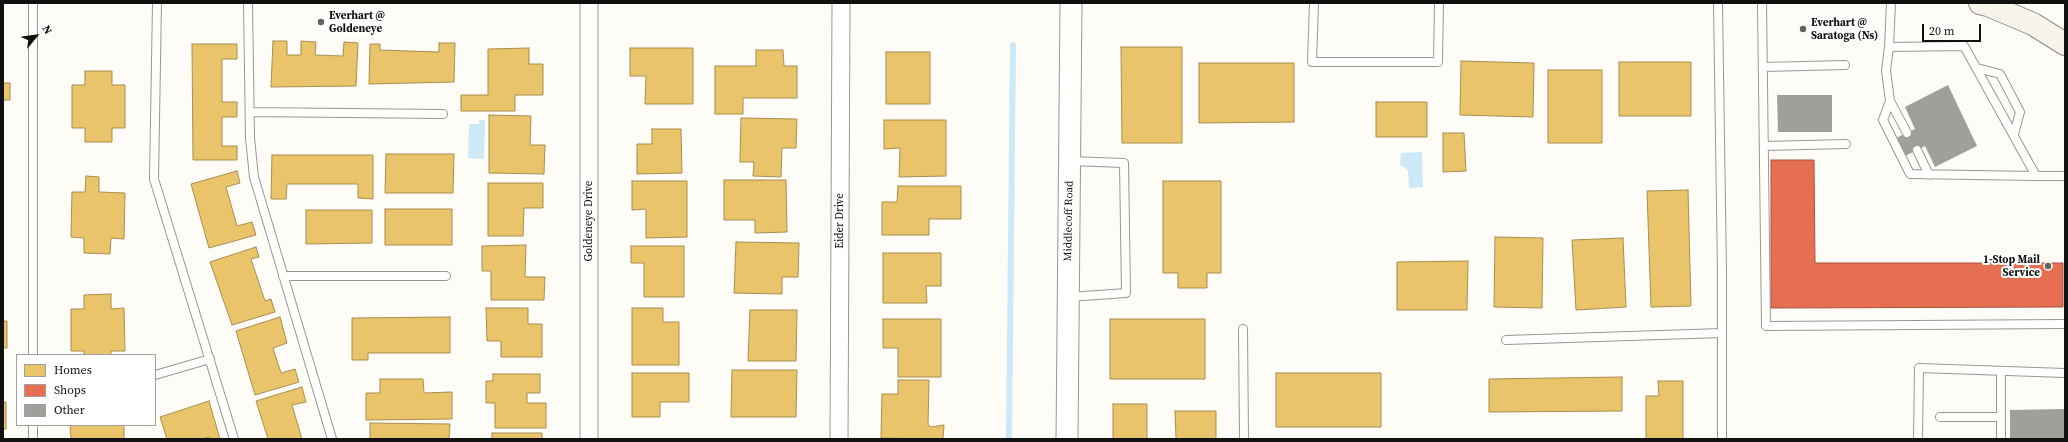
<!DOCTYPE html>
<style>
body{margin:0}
#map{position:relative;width:2068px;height:442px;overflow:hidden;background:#fdfcf7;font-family:"Source Serif 4",serif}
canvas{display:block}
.frame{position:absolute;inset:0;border:4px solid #111;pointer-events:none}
.legend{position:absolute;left:16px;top:354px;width:140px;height:72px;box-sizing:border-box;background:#fff;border:1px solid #a0a0a0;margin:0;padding:5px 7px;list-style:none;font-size:12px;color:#111}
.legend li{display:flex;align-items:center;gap:8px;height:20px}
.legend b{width:20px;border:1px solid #a0a0a0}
.north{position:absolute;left:16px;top:16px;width:40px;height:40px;-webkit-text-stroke:3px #fff;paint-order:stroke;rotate:61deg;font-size:11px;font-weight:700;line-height:16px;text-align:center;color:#111}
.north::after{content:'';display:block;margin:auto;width:14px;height:18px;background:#111;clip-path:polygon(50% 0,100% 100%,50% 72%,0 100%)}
.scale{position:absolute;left:1922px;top:24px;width:59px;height:18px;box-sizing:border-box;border:2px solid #111;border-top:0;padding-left:5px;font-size:12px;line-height:14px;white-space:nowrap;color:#111;-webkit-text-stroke:3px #fff;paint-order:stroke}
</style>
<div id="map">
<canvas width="2068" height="442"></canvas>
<div class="frame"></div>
<ul class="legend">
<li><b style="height:11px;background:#e9c46a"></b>Homes</li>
<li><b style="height:11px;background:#e76f51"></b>Shops</li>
<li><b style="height:11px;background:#a19f9c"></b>Other</li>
</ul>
<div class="north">N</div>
<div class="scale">20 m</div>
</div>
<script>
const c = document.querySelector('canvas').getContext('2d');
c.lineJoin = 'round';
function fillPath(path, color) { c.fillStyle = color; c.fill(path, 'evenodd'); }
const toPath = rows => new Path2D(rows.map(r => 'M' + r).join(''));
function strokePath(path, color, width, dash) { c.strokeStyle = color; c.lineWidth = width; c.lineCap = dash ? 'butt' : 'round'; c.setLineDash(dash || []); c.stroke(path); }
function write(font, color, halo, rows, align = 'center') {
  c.font = font + ' "Source Serif 4",serif'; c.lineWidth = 4; c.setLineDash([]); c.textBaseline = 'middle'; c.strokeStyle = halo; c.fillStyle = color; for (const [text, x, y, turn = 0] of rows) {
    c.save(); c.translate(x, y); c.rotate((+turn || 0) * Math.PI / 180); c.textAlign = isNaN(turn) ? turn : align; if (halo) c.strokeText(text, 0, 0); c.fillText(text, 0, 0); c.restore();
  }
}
fillPath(toPath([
 [479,120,485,120,484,159,468,158,469,124,479,124],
 [1422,152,1423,187,1409,188,1408,170,1400,165,1401,153]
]), '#cde8f7');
const homes = toPath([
 [273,41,287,41,287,55,301,55,301,41,316,42,315,55,343,56,344,42,358,43,356,86,271,87,273,41],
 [439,43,455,43,454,82,369,84,370,44,380,44,380,50,439,52,439,43],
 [192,44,237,44,237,59,222,59,222,102,237,102,237,117,222,117,222,146,237,146,237,160,193,160,192,44],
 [1121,47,1182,47,1182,143,1122,143,1121,47],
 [529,48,529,64,543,64,543,95,515,95,515,111,461,111,461,95,488,95,488,49,529,48],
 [630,48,693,48,693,104,645,104,646,76,630,76,630,48],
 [756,50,783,50,784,66,797,66,797,98,743,98,743,114,715,114,715,66,756,66,756,50],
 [886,52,930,52,930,104,886,104,886,52],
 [1461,61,1534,63,1533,117,1460,115,1461,61],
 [1619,62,1691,62,1691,116,1619,116,1619,62],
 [1199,63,1294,63,1294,122,1199,123,1199,63],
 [1548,70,1602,70,1602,143,1548,143,1548,70],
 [85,71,112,71,112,85,125,85,125,128,112,128,112,142,85,142,85,128,72,128,72,85,85,85,85,71],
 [3,83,10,83,10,100,3,100,3,83],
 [1376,102,1427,102,1427,137,1376,137,1376,102],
 [489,115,531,116,530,145,545,145,544,174,489,173,489,115],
 [741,118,797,119,796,148,782,148,781,177,753,176,754,162,740,162,741,118],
 [884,120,946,120,946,176,899,177,900,148,884,149,884,120],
 [652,129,681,129,682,173,637,174,637,144,652,144,652,129],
 [1443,133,1464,133,1466,171,1443,172,1443,133],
 [386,154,454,154,453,193,385,193,386,154],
 [272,155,373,155,373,199,358,198,358,184,287,184,286,199,271,199,272,155],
 [237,171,240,183,226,187,237,226,252,222,256,235,209,248,191,184,237,171],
 [86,176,99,177,99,192,125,193,124,239,111,238,110,254,84,253,84,238,71,237,72,192,85,192,86,176],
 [724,180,786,180,787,232,755,233,755,220,724,220,724,180],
 [632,181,687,181,687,237,646,238,646,209,632,210,632,181],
 [1163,181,1221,181,1221,273,1207,273,1207,288,1178,288,1178,273,1163,273,1163,181],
 [488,183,543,183,543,208,524,208,523,236,488,236,488,183],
 [898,186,961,186,961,219,929,219,929,235,882,235,882,202,897,202,898,186],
 [1688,190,1691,306,1651,307,1647,191,1688,190],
 [385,209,452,209,452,245,385,245,385,209],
 [306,210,372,210,372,243,306,244,306,210],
 [1495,237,1543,238,1542,308,1494,307,1495,237],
 [1623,238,1626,307,1576,310,1572,240,1623,238],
 [736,242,799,243,798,277,782,277,782,294,734,293,736,242],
 [526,245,525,277,545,277,544,300,491,300,491,271,482,271,482,246,526,245],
 [631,246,684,246,684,297,644,297,644,263,631,263,631,246],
 [256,247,259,257,251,259,265,301,271,299,275,312,232,325,210,262,256,247],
 [883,253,941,253,941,286,926,286,927,303,883,303,883,253],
 [1468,261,1467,310,1397,310,1397,262,1468,261],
 [111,294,111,309,124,308,125,351,111,351,111,355,84,355,84,351,71,351,71,309,84,309,84,295,111,294],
 [486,308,528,308,528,324,542,324,542,357,501,357,501,341,487,341,486,308],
 [632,308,663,308,663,322,679,322,679,365,632,365,632,308],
 [750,310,797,310,796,361,748,361,750,310],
 [280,317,287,343,273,348,281,373,295,369,299,382,255,395,236,331,280,317],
 [450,317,450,353,368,353,368,360,352,360,352,318,450,317],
 [883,319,941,319,941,377,898,377,898,348,883,348,883,319],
 [1110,319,1205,319,1205,379,1110,379,1110,319],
 [3,321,7,321,7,348,3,348,3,321],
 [732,370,797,370,796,417,731,417,732,370],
 [632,373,689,373,689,402,660,402,660,417,632,417,632,373],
 [1276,373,1381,373,1381,427,1276,427,1276,373],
 [493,374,540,374,540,393,527,393,527,403,546,403,546,428,495,428,495,403,486,403,486,381,493,381,493,374],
 [1622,377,1622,411,1489,412,1489,379,1622,377],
 [380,379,423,379,424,393,452,392,452,419,366,420,366,393,380,393,380,379],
 [898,380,929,380,928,425,931,427,944,425,943,439,881,438,882,394,898,394,898,380],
 [1658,381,1683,381,1683,439,1646,439,1646,396,1659,396,1658,381],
 [302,387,306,402,292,405,302,439,268,439,256,401,302,387],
 [209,401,220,439,210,439,209,437,202,439,167,439,160,417,209,401],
 [3,402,6,402,6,429,3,429,3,402],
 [1113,404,1147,404,1147,439,1113,439,1113,404],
 [1175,411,1216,411,1216,439,1176,439,1175,411],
 [370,423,450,424,449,439,370,439,370,423],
 [70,425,124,425,124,439,71,439,70,425],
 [492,433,542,433,542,439,492,439,492,433]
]);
fillPath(homes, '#e9c46a');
strokePath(homes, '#a88e4f', 1);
const shops = toPath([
 [1771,160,1814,160,1815,263,2063,263,2063,307,1771,308,1771,160]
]);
fillPath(shops, '#e76f51');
strokePath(shops, '#a7533e', 1);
strokePath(toPath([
 [1009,439,1013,45]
]), '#cde8f7', 6);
fillPath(toPath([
 [1948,85,1977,146,1935,167,1925,146,1905,156,1896,138,1915,129,1905,107],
 [1777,95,1832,95,1832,132,1778,132],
 [2065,409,2065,439,2010,439,2010,410]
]), '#a19f9c');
const service = toPath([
 [33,3,33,355],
 [157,3,154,179,234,439],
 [248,3,250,138,254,177,332,439],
 [1314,3,1312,62,1438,62,1439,3],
 [1718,3,1722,274,1722,439],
 [1762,3,1766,326,2065,324],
 [1891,3,1889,47,1964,46,2036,176,2065,176],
 [1889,47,1886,70,1890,101,1907,133],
 [1763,67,1845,65],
 [1977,68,2000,74,2020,112,2014,134],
 [1890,101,1883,120,1910,174,2036,176],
 [250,112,443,114],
 [1764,146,1846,144],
 [1917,150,1929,175],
 [283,276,446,276],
 [1069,297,1126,293,1124,163,1070,161],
 [1243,329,1244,439],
 [1506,340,1722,333],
 [2001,371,2001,439],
 [155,375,210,359],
 [1940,417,2001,417],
 [33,425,33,439],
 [1918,439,1919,368,2065,373]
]);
const minor = toPath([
 [589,439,589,3],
 [839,439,841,3]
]);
const tertiary = toPath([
 [1067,439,1071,3]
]);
const secondary = toPath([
 [1980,3,1988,5,2033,24,2065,44]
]);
strokePath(service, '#979795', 10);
strokePath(minor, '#979795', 19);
strokePath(tertiary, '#979795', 23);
strokePath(secondary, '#8e8d8b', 24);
strokePath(service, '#fffffe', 8);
strokePath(minor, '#fffffe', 17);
strokePath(tertiary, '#fffffe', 21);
strokePath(secondary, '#f6f4eb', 22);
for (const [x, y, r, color] of [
 [321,22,4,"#646362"],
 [1803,29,4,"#646362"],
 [2048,266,4,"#646362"]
]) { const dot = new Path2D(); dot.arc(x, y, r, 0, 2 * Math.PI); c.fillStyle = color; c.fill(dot); strokePath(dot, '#fff', 1.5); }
write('bold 11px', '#111', '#fff', [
 ["Everhart @",329,16],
 ["Goldeneye",329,29],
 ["Everhart @",1811,23],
 ["Saratoga (Ns)",1811,36],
 ["1-Stop Mail",2040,260,"right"],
 ["Service",2040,273,"right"]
], 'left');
write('11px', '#111', '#fff', [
 ["Goldeneye Drive",589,221,-90],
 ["Eider Drive",840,221,-90],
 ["Middlecoff Road",1069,221,-89]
]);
</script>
